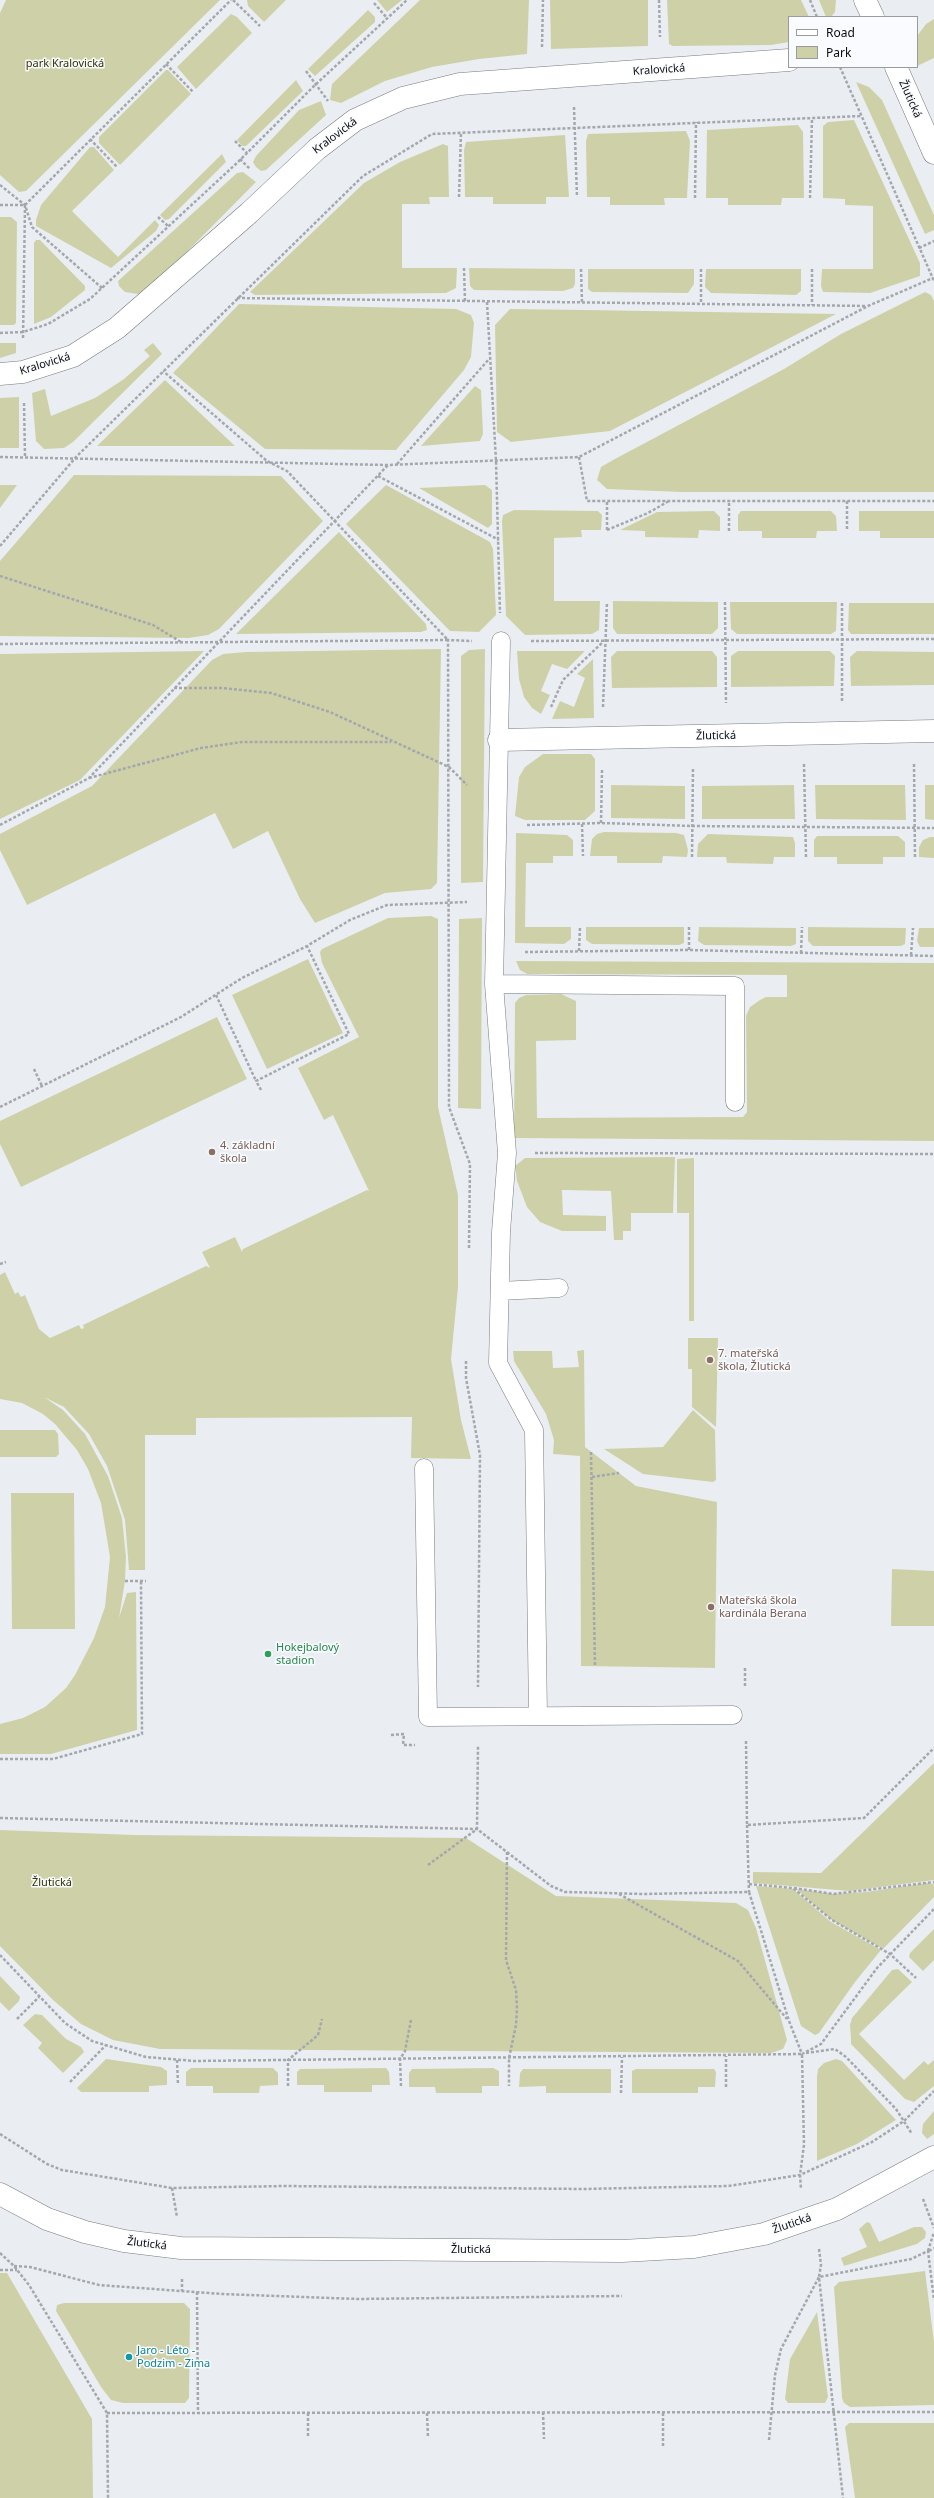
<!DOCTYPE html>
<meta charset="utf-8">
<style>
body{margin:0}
#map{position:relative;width:934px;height:2498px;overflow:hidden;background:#eaeef3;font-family:"Noto Sans",sans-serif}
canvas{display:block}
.legend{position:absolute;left:788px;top:16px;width:130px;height:52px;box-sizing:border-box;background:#f9fbfe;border:1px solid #9a9b9e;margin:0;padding:5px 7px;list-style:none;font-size:12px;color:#0b0c0e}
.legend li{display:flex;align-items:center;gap:8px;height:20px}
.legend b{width:20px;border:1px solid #9a9b9e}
</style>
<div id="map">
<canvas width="934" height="2498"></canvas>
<ul class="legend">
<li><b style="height:5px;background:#fff"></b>Road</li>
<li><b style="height:11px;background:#ced1a8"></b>Park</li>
</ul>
</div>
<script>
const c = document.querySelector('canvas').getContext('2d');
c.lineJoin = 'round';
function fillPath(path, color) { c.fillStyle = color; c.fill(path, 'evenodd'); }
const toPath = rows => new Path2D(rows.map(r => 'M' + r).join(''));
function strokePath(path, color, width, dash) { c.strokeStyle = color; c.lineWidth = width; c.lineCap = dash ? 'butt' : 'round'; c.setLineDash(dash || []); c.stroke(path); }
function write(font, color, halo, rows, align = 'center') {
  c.font = font + ' "Noto Sans",sans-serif'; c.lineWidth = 3; c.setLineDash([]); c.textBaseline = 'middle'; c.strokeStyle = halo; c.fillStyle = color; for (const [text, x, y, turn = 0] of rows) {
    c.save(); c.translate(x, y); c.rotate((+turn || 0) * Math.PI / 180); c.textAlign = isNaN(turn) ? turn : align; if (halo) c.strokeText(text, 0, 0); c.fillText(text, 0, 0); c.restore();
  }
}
fillPath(toPath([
 [6,0,220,0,26,191,19,192,0,175,0,13],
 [247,0,286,0,264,22,248,6],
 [377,0,402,0,387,12],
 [420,0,529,0,527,54,479,59,432,67,385,81,341,103,330,100,332,84],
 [550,0,648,0,648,46,551,49],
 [667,0,801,0,809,17,789,17,789,42,771,45,673,46,669,44],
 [819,0,836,0,835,12,831,17,826,17],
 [368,10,375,17,375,22,315,76,308,69],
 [231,14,237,17,252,33,196,89,177,67],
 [934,19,934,58,917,66,917,36,926,24],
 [166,70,168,70,191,94,120,165,99,143,99,137],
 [296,80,303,91,246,146,242,146,237,140],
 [856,82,869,87,882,100,934,215,934,230,925,234],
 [321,101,326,115,266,170,261,171,256,167,253,162,256,156,299,110],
 [854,120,920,263,920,276,870,293,823,292,821,286,822,269,873,269,873,206,845,205,845,199,823,198,823,126,828,122],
 [798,125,803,132,804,198,782,198,781,205,728,205,728,198,706,198,707,130],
 [686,131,690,141,687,198,664,198,665,205,610,205,610,197,587,197,586,141,588,134],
 [565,135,569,197,546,197,546,204,493,204,493,197,465,197,464,150,466,142],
 [443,144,448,146,449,197,429,197,430,204,402,204,402,268,457,268,456,288,446,293,255,295,250,292,364,183,400,162],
 [90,147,94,147,114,170,72,211,118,257,155,220,159,225,156,231,111,268,36,226,36,220,41,205],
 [222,154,226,162,169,219,165,220,160,215],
 [243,172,256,182,144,295,125,292,119,286,118,281,237,173],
 [0,217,11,217,17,222,16,323,14,325,0,325],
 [36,240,40,240,85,286,85,290,51,317,34,324,34,243],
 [469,268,575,269,575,284,573,288,563,291,474,290,470,286],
 [588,269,694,269,694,284,688,293,592,292,588,289],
 [706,269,801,269,801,291,796,295,711,293,705,287],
 [925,292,931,295,934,301,934,492,681,492,607,489,597,480,601,467,613,460,784,369,841,334],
 [239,304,456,309,471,315,474,323,471,357,464,370,396,450,265,449,173,373],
 [510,309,584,310,836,314,610,431,511,442,497,432,495,325],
 [0,343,16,343,16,353,0,358],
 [153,343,162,354,73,442,64,448,44,449,36,441,32,393,45,389,51,416,95,398,124,379,150,356,144,350],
 [165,380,235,446,97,446],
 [475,386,481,390,483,434,480,441,421,446],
 [19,397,19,448,0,448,0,398],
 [74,475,281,476,323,521,219,629,208,635,189,638,0,636,0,561],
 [0,485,17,485,0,508],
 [386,485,490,542,493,549,496,615,479,632,450,631,346,524],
 [485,485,492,490,492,524,488,528,419,488],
 [514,510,598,511,602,515,601,530,581,530,582,537,554,538,554,601,600,601,599,630,592,634,525,635,506,616,502,521,503,515],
 [714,511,720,517,720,531,699,530,698,538,645,537,645,531,620,530,657,512],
 [741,511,831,511,836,516,837,531,817,531,816,538,762,538,762,531,738,531,738,515],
 [859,511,934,511,934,538,880,538,880,531,859,531],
 [339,532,426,624,427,630,421,632,236,634],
 [613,601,718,602,718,628,712,634,617,634,613,628],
 [730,602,837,602,836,631,831,634,737,634,731,629],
 [849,603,934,603,934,634,851,634,848,630],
 [441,649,437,883,431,889,385,893,315,923,300,899,268,831,233,849,215,813,27,905,0,850,0,834,92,786,212,660,223,654,246,652],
 [485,649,483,882,461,883,461,656,469,650],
 [204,651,80,780,0,819,0,654],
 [517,651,585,651,567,669,552,664,541,691,550,695,541,714,532,708,524,697,519,679],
 [617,651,712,651,717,657,717,687,612,688,611,657],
 [738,651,830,651,835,656,834,686,731,687,731,656],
 [857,651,934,652,934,685,851,686,850,657],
 [593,659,594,718,552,719,560,701,574,707,585,678,577,674],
 [543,754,591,754,595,759,595,811,585,820,525,820,515,816,519,777,525,767],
 [611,785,685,786,685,819,611,818],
 [794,785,795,819,702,819,702,786],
 [815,785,905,785,906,820,816,819],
 [925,785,934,785,934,820,925,819],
 [604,832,676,833,684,835,688,850,687,857,663,856,662,863,617,863,617,856,590,856,592,839,597,834],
 [516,833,567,835,573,840,573,856,553,856,553,863,526,863,525,927,571,927,571,939,564,944,515,943],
 [708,834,793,837,795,843,795,857,774,857,773,864,727,863,726,857,697,857,698,844],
 [817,836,898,836,905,842,905,857,883,857,883,864,837,864,837,857,814,857,814,840],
 [930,837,934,837,934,858,919,857,919,847,923,840],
 [431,916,438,919,438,1107,458,1195,458,1287,451,1359,461,1420,471,1459,411,1458,412,1417,196,1418,196,1435,145,1435,145,1570,129,1570,125,1520,107,1466,89,1434,64,1407,44,1397,63,1410,85,1434,108,1476,122,1518,126,1557,125,1581,119,1618,110,1646,127,1593,136,1592,137,1730,51,1754,0,1754,0,1724,23,1718,45,1707,66,1688,75,1675,94,1638,105,1607,110,1557,101,1503,88,1469,77,1450,55,1424,43,1414,22,1403,0,1399,0,1275,5,1272,15,1294,18,1292,21,1297,25,1295,39,1329,50,1338,79,1325,81,1329,84,1328,83,1325,206,1266,210,1268,202,1252,235,1237,242,1252,243,1249,367,1190,369,1191,333,1115,324,1120,298,1068,359,1037,322,963,320,952,322,949,388,918],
 [482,918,481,1109,458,1108,459,919],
 [586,927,684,927,684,943,679,945,592,944,586,940],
 [699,927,796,928,796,944,791,946,704,945,698,941],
 [808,927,906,928,905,944,901,946,813,946,808,941],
 [919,928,934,928,934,947,920,947,917,941],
 [308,959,343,1033,267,1069,232,995],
 [516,961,934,963,934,1141,514,1138,515,1003,519,998,526,995,561,994,576,1001,576,1040,536,1041,537,1118,743,1117,747,1112,746,1016,750,1007,760,1000,766,997,787,997,787,975,527,974,520,970],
 [217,1017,247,1079,21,1187,0,1144,0,1121],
 [675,1157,673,1213,631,1213,631,1231,623,1231,623,1240,614,1240,611,1191,562,1190,563,1215,606,1216,606,1231,562,1231,540,1222,527,1207,517,1181,515,1166,525,1158],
 [694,1158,694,1321,689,1321,689,1213,677,1213,677,1159],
 [688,1338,718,1338,716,1427,692,1407,692,1369,688,1369],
 [584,1350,585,1447,636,1486,717,1502,715,1668,581,1666,580,1456,553,1454,554,1440,546,1414,514,1361,513,1351,552,1351,553,1368,579,1367,577,1351],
 [693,1410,715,1430,716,1480,713,1482,643,1474,604,1449,663,1447],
 [0,1430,55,1430,58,1434,59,1454,56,1457,0,1457],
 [11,1493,74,1493,75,1629,12,1629],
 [892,1569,934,1571,934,1626,891,1626],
 [934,1763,934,1880,849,1891,753,1883,753,1872,821,1873],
 [0,1830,134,1835,466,1838,556,1896,736,1903,748,1910,756,1928,787,2040,783,2049,771,2053,160,2049,113,2040,81,2024,53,2000,0,1946],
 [927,1883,934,1884,934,1897,883,1949,832,1920,796,1889,833,1894,866,1892],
 [756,1886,793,1889,831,1922,881,1950,855,1982,819,2033,815,2035,801,2026],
 [934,1929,934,1960,923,1971,909,1957,910,1953],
 [898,1969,912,1982,859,2034,904,2080,924,2061,928,2065,934,2060,934,2086,914,2102,905,2099,851,2044,851,2039,850,2025,852,2018,892,1970],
 [0,1976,20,1997,19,2001,9,2011,0,2002],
 [35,2014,42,2015,66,2039,81,2047,84,2052,63,2073,38,2048,42,2043,23,2025],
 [106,2059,161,2067,167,2071,167,2085,149,2086,149,2092,81,2092,77,2088],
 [836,2059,842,2061,896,2120,857,2144,817,2161,817,2077,818,2069,824,2063],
 [191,2068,273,2068,278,2073,278,2085,260,2086,259,2093,213,2093,213,2086,186,2086,186,2072],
 [386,2068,389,2072,390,2085,372,2085,372,2092,324,2092,324,2085,297,2085,297,2072,300,2069],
 [493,2068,499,2071,499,2086,482,2086,482,2093,436,2093,435,2087,409,2087,409,2073,412,2069],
 [523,2069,611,2069,611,2093,546,2093,546,2086,519,2087,520,2073],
 [636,2069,714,2069,716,2072,715,2087,698,2087,698,2093,632,2093,632,2071],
 [934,2111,934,2134,927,2139,922,2133,923,2124],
 [867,2222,870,2223,879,2242,914,2227,922,2227,926,2232,925,2238,917,2244,844,2266,841,2258,867,2247,859,2229],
 [925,2271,934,2342,934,2405,850,2407,844,2403,842,2398,834,2287,839,2282],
 [0,2273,7,2273,92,2419,93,2498,0,2498],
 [64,2303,184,2303,190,2309,189,2398,185,2403,123,2403,111,2400,101,2387,56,2311,57,2305],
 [817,2312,828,2397,825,2403,788,2403,785,2399,790,2359],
 [849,2423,934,2423,934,2498,855,2498,845,2427]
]), '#ced1a8');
const lane = toPath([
 [501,641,494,984,735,986,735,1102],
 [494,984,507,1153,501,1232,498,1363,534,1430,538,1716],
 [500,1291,559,1288],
 [424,1468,428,1717,733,1715]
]);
const street = toPath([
 [865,0,873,17],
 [896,67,934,153],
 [0,374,23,372,73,356,117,328,249,213,317,149,355,120,403,98,460,84,789,60],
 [499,740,934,731],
 [0,2194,47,2219,85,2232,124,2241,181,2248,622,2251,694,2247,764,2234,837,2209,934,2157]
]);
strokePath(lane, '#777b7f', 19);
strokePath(street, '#777b7f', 23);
strokePath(toPath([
 [233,0,260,26],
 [659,0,660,37],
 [810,0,817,17],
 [374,3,387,18],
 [542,47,543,0],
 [166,64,193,92],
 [840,67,934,281],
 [306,71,328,101],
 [574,107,577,197],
 [90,139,117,167],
 [235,141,247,153],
 [240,159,250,169],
 [0,185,25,205,32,227,102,288],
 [459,197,461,132],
 [695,198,696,122],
 [810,198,812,118],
 [0,205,25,205,23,338],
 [25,205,231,0],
 [158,217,168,226],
 [919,248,934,241],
 [464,268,465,301],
 [581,269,582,302],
 [701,269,701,304],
 [812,269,812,305],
 [237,298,867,306],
 [487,302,496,461,500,613],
 [0,333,23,332,48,324,90,299,238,162,314,86,407,0],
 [24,403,25,457],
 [0,457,388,465,579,457,868,306,933,278],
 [579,457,587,501,934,501],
 [397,464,489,359],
 [378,476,499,540],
 [847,501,847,531],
 [607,530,648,513,669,501],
 [607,530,607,501],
 [729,531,729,501],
 [0,546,76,457,363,176,432,134,861,116],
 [0,576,153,625,181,642],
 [725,602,726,703],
 [531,641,934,639],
 [0,644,448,640,287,471,267,461,163,371],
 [174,688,222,688,271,693,330,712,449,767,467,785],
 [842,701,842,602],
 [551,707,563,680,603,642],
 [603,707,607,602],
 [804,764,806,857],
 [914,764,915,858],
 [89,778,201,748,242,742,391,742],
 [601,823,602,770],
 [582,824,583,856],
 [0,825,89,778,388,465],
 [527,825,601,823,693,826,934,828],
 [692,857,693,767],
 [689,950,689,927],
 [579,951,580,927],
 [525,952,689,950,934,956],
 [801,953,802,927],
 [911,955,913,928],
 [216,995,256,1081],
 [34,1069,42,1086],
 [261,1090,256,1081,349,1034,307,946],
 [0,1107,181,1017,242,978,307,946,350,920,387,905,467,902],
 [535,1153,934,1154],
 [469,1248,470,1164,449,1107,448,640,472,641],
 [0,1264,6,1262],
 [466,1361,466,1378,480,1455,478,1687],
 [591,1452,595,1666],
 [592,1477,619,1473],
 [125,1581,146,1581],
 [745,1668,745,1688],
 [391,1735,404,1734,403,1745,415,1745],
 [746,1741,747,1825,864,1818,934,1748],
 [0,1759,53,1759,142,1734,141,1581],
 [0,1818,477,1829,551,1886,565,1892,644,1894,749,1892,789,2021,802,2054,821,2044,877,1968,934,1909],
 [747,1825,749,1892],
 [507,1852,506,1960,516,1990,517,2008,516,2025,509,2058,509,2086],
 [428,1865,477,1829,478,1746],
 [749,1884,793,1888,832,1920,890,1954,916,1978],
 [794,1888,833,1894,934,1882],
 [619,1894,738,1961,787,2019],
 [0,1955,65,2023,92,2041,146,2057,194,2061,802,2054,804,2145,800,2175,801,2189],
 [17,2019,39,1997],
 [806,2053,835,2049,846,2057,896,2109,912,2134],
 [177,2060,178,2085],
 [70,2082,106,2045],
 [288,2086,288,2060,318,2035,322,2019],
 [401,2086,400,2059,405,2051,411,2020],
 [726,2087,726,2056],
 [621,2093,622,2057],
 [0,2134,47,2164,62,2170,172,2188,285,2186,583,2189,728,2186,800,2175,872,2142,904,2121,934,2091],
 [172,2188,177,2217],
 [923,2199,934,2228],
 [819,2249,821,2265,819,2277,843,2498],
 [928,2251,934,2232],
 [929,2251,934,2248],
 [0,2253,14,2266,29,2285,107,2413,108,2498],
 [14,2266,30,2267,99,2285,222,2294,358,2299,622,2296],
 [0,2270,17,2270],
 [182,2279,182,2291],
 [197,2292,198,2413],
 [543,2412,544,2439],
 [107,2413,934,2412],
 [308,2413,308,2438],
 [427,2413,428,2438],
 [769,2440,775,2375,781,2349,819,2277,911,2259,928,2251,934,2300],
 [663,2446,663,2412]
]), '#a4a7ab', 2.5, [3, 2]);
strokePath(lane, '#fff', 18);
strokePath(street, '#fff', 22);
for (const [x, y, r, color] of [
 [212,1152,4,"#8d6e63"],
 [710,1360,4,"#8d6e63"],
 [711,1607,4,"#8d6e63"],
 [268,1654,4,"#2e9e5b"],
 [129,2357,4,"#0f9aa8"]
]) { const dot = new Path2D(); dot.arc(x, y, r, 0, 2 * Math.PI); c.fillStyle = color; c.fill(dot); strokePath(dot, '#f9fbfe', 1.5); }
write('11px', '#323204', '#f9fbfe', [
 ["park Kralovická",65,64],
 ["Žlutická",52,1883]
]);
write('11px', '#0b0c0e', '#f9fbfe', [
 ["Kralovická",659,70,-4],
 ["Žlutická",910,99,66],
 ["Kralovická",335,136,-37],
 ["Kralovická",45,364,-17],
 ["Žlutická",716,736,-1],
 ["Žlutická",792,2224,-19],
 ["Žlutická",147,2244,7],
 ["Žlutická",471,2250]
]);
write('11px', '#785e54', '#f9fbfe', [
 ["4. základní",220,1146],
 ["škola",220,1159],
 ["7. mateřská",718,1354],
 ["škola, Žlutická",718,1367],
 ["Mateřská škola",719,1601],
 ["kardinála Berana",719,1614]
], 'left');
write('11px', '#27864d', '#f9fbfe', [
 ["Hokejbalový",276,1648],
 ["stadion",276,1661]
], 'left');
write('11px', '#0d838f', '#f9fbfe', [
 ["Jaro - Léto -",137,2351],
 ["Podzim - Zima",137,2364]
], 'left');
</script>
